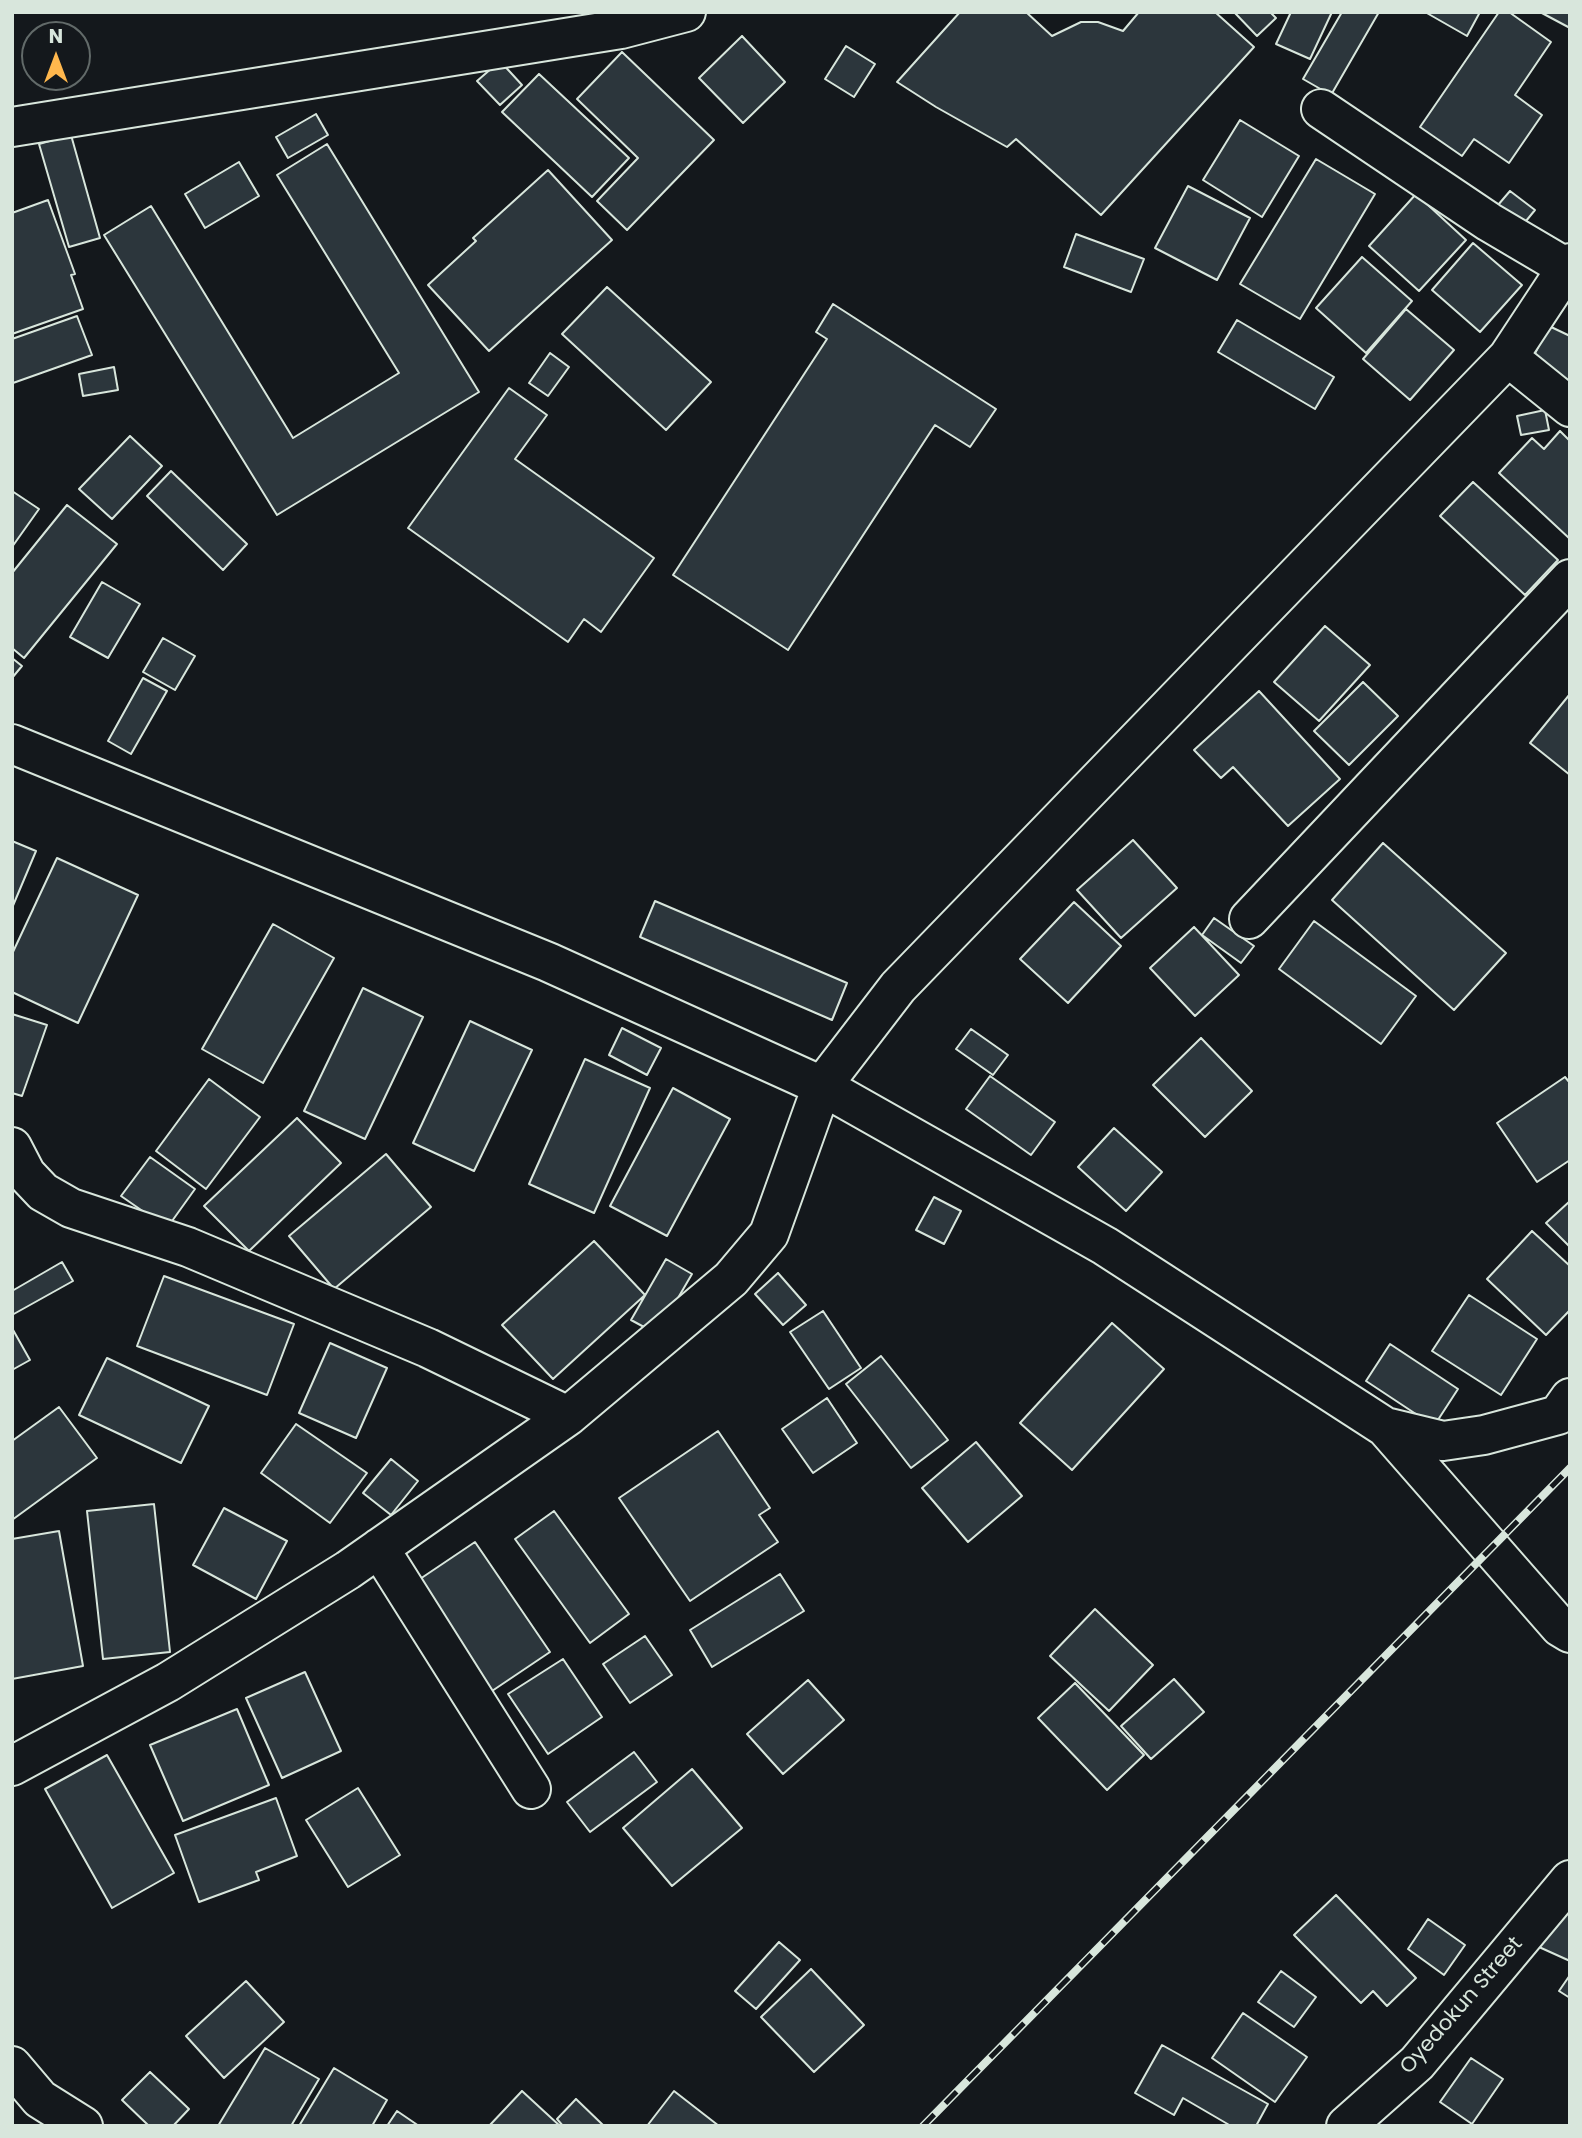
<!DOCTYPE html>
<style>
body{margin:0}
#map{position:relative;width:1582px;height:2138px;overflow:hidden;background:#14181c;font-family:Poppins,sans-serif}
canvas{display:block}
.frame{position:absolute;inset:0;border:14px solid #d8e6dc;pointer-events:none}
.north{position:absolute;left:21px;top:21px;width:70px;height:70px;box-sizing:border-box;background:#14181c;border:2px solid #626a69;border-radius:50%;rotate:0deg;font-size:19px;font-weight:700;line-height:28px;text-align:center;color:#d8e6dc}
.north::after{content:'';display:block;margin:auto;width:24px;height:32px;background:#ffb74d;clip-path:polygon(50% 0,100% 100%,50% 72%,0 100%)}
</style>
<div id="map">
<canvas width="1582" height="2138"></canvas>
<div class="frame"></div>
<div class="north">N</div>
</div>
<script>
const c = document.querySelector('canvas').getContext('2d');
c.lineJoin = 'round';
function fillPath(path, color) { c.fillStyle = color; c.fill(path, 'evenodd'); }
const toPath = rows => new Path2D(rows.map(r => 'M' + r).join(''));
function strokePath(path, color, width, dash) { c.strokeStyle = color; c.lineWidth = width; c.lineCap = dash ? 'butt' : 'round'; c.setLineDash(dash || []); c.stroke(path); }
function write(font, color, halo, rows, align = 'center') {
  c.font = font + ' Poppins,sans-serif'; c.lineWidth = 5; c.setLineDash([]); c.textBaseline = 'middle'; c.strokeStyle = halo; c.fillStyle = color; for (const [text, x, y, turn = 0] of rows) {
    c.save(); c.translate(x, y); c.rotate((+turn || 0) * Math.PI / 180); c.textAlign = isNaN(turn) ? turn : align; if (halo) c.strokeText(text, 0, 0); c.fillText(text, 0, 0); c.restore();
  }
}
const building = toPath([
 [960,12,1026,12,1052,36,1081,22,1098,22,1123,31,1139,12,1215,12,1254,47,1101,215,1016,139,1007,147,936,107,897,82,960,12],
 [1234,12,1270,12,1276,18,1257,36,1234,12],
 [1291,12,1332,12,1310,59,1276,44,1291,12],
 [1342,12,1379,12,1331,95,1303,79,1342,12],
 [1425,12,1480,12,1467,36,1425,12],
 [1499,12,1509,12,1551,42,1515,95,1542,115,1509,163,1474,139,1462,156,1420,127,1499,12],
 [1540,12,1570,12,1570,28,1540,12],
 [742,36,785,82,743,123,699,78,742,36],
 [846,46,875,64,854,97,825,79,846,46],
 [622,52,714,140,627,230,597,201,638,158,577,99,622,52],
 [500,61,522,85,500,105,477,81,500,61],
 [539,74,629,158,592,197,502,112,539,74],
 [316,114,328,135,288,158,276,137,316,114],
 [1240,120,1299,156,1262,217,1203,180,1240,120],
 [71,135,100,238,69,247,39,144,71,135],
 [327,144,479,392,277,515,104,235,151,206,293,438,399,373,277,175,327,144],
 [1316,159,1375,194,1300,319,1240,284,1316,159],
 [239,162,259,196,205,228,185,194,239,162],
 [548,170,612,240,489,351,428,285,476,241,473,238,548,170],
 [1188,186,1250,218,1217,280,1155,248,1188,186],
 [1510,191,1535,210,1517,232,1492,212,1510,191],
 [1416,194,1466,240,1419,291,1369,246,1416,194],
 [48,200,75,274,71,275,83,309,12,334,12,213,48,200],
 [1076,234,1144,259,1131,292,1064,267,1076,234],
 [1473,243,1522,285,1480,332,1432,290,1473,243],
 [1362,257,1412,301,1366,353,1316,308,1362,257],
 [607,287,711,382,666,430,562,334,607,287],
 [833,304,996,409,970,447,935,425,788,650,673,575,827,339,816,332,833,304],
 [1406,309,1454,350,1410,400,1363,359,1406,309],
 [77,316,92,355,13,383,12,339,77,316],
 [1237,320,1334,377,1315,409,1218,352,1237,320],
 [1549,326,1570,336,1570,387,1529,365,1549,326],
 [550,353,569,367,548,396,529,383,550,353],
 [114,367,118,390,83,396,79,374,114,367],
 [509,388,547,415,515,459,654,558,601,632,584,619,568,642,408,528,509,388],
 [1545,410,1549,430,1521,435,1517,416,1545,410],
 [1560,431,1570,441,1570,539,1499,473,1532,438,1544,449,1560,431],
 [130,436,162,466,112,519,79,489,130,436],
 [171,471,247,544,223,570,147,496,171,471],
 [1473,482,1558,560,1525,595,1440,516,1473,482],
 [12,491,39,509,12,547,12,491],
 [67,505,117,544,24,658,12,648,12,573,67,505],
 [102,582,140,604,108,658,70,637,102,582],
 [1325,626,1370,665,1319,721,1274,682,1325,626],
 [163,638,195,656,175,690,143,672,163,638],
 [12,658,22,666,12,678,12,658],
 [143,678,167,691,131,754,108,741,143,678],
 [1363,682,1398,716,1349,765,1314,731,1363,682],
 [1259,691,1340,779,1288,826,1233,767,1221,778,1194,750,1259,691],
 [1570,694,1570,775,1530,743,1570,694],
 [1133,840,1177,888,1121,938,1077,890,1133,840],
 [12,841,36,851,12,908,12,841],
 [1383,843,1506,953,1454,1010,1332,900,1383,843],
 [57,858,138,895,78,1023,12,992,12,954,57,858],
 [655,901,847,983,832,1020,640,937,655,901],
 [1074,902,1121,946,1068,1003,1020,959,1074,902],
 [1214,918,1254,946,1241,963,1202,935,1214,918],
 [1314,921,1416,996,1381,1044,1279,969,1314,921],
 [273,924,334,958,263,1083,202,1049,273,924],
 [1194,927,1239,975,1195,1016,1150,968,1194,927],
 [363,988,423,1017,365,1139,304,1111,363,988],
 [12,1014,47,1025,22,1096,12,1093,12,1014],
 [470,1021,532,1050,474,1171,413,1143,470,1021],
 [622,1028,661,1048,647,1075,609,1055,622,1028],
 [971,1029,1008,1055,993,1075,956,1049,971,1029],
 [1201,1038,1252,1091,1205,1137,1153,1085,1201,1038],
 [585,1059,650,1088,594,1213,529,1184,585,1059],
 [990,1076,1055,1122,1031,1155,966,1109,990,1076],
 [1565,1077,1570,1083,1570,1160,1537,1182,1497,1123,1565,1077],
 [209,1079,260,1117,206,1189,156,1151,209,1079],
 [673,1088,730,1119,667,1236,610,1206,673,1088],
 [297,1118,341,1163,249,1251,204,1206,297,1118],
 [1114,1128,1162,1172,1126,1211,1078,1167,1114,1128],
 [386,1154,431,1207,334,1289,289,1236,386,1154],
 [150,1157,195,1189,167,1228,121,1196,150,1157],
 [934,1197,961,1211,944,1244,916,1230,934,1197],
 [1570,1201,1570,1247,1546,1223,1570,1201],
 [1532,1231,1570,1266,1570,1310,1546,1335,1487,1279,1532,1231],
 [594,1241,645,1295,553,1379,502,1325,594,1241],
 [666,1259,692,1274,657,1334,631,1320,666,1259],
 [62,1262,73,1281,12,1315,12,1291,62,1262],
 [778,1273,806,1305,783,1325,755,1294,778,1273],
 [164,1276,294,1324,267,1395,137,1346,164,1276],
 [1469,1295,1537,1339,1501,1395,1432,1351,1469,1295],
 [823,1311,861,1368,829,1389,790,1332,823,1311],
 [1112,1323,1164,1369,1072,1470,1020,1423,1112,1323],
 [12,1328,30,1360,12,1370,12,1328],
 [330,1343,387,1368,356,1438,299,1413,330,1343],
 [1390,1344,1458,1389,1434,1426,1366,1381,1390,1344],
 [881,1356,948,1440,911,1468,846,1384,881,1356],
 [107,1358,209,1406,181,1463,79,1415,107,1358],
 [827,1398,857,1443,813,1473,782,1429,827,1398],
 [59,1407,97,1458,12,1520,12,1441,59,1407],
 [296,1424,367,1473,330,1523,261,1473,296,1424],
 [718,1431,770,1508,759,1515,778,1542,690,1601,619,1498,718,1431],
 [976,1442,1022,1496,968,1542,922,1488,976,1442],
 [391,1459,418,1481,391,1515,363,1493,391,1459],
 [154,1504,170,1652,103,1659,87,1511,154,1504],
 [224,1508,287,1541,256,1599,193,1565,224,1508],
 [554,1511,629,1614,590,1643,515,1539,554,1511],
 [59,1531,83,1666,12,1679,12,1539,59,1531],
 [475,1542,550,1652,492,1691,417,1581,475,1542],
 [780,1574,804,1611,712,1667,690,1630,780,1574],
 [1095,1609,1153,1665,1109,1711,1050,1656,1095,1609],
 [645,1636,672,1675,630,1703,603,1664,645,1636],
 [563,1659,602,1717,548,1754,508,1694,563,1659],
 [305,1672,341,1751,282,1778,246,1698,305,1672],
 [1174,1679,1204,1712,1151,1759,1121,1726,1174,1679],
 [808,1680,844,1720,783,1774,747,1734,808,1680],
 [1075,1683,1144,1755,1107,1790,1038,1718,1075,1683],
 [237,1709,269,1785,183,1821,150,1745,237,1709],
 [634,1752,657,1782,590,1832,567,1802,634,1752],
 [107,1755,174,1873,112,1908,45,1789,107,1755],
 [692,1769,742,1828,672,1886,623,1828,692,1769],
 [358,1788,400,1855,348,1887,306,1820,358,1788],
 [276,1798,297,1856,256,1872,259,1880,199,1902,175,1835,276,1798],
 [1336,1895,1416,1978,1387,2006,1373,1991,1361,2003,1294,1935,1336,1895],
 [1570,1902,1570,1961,1539,1947,1570,1902],
 [1428,1919,1465,1945,1444,1975,1408,1949,1428,1919],
 [779,1942,800,1960,756,2009,735,1991,779,1942],
 [811,1969,864,2025,814,2072,761,2017,811,1969],
 [1281,1971,1316,1997,1294,2027,1258,2002,1281,1971],
 [1570,1975,1570,1998,1559,1991,1570,1975],
 [246,1981,284,2022,224,2078,186,2036,246,1981],
 [1243,2013,1307,2057,1275,2102,1212,2058,1243,2013],
 [1162,2045,1268,2104,1256,2126,1231,2126,1183,2098,1174,2115,1135,2093,1162,2045],
 [265,2048,319,2079,291,2126,218,2126,265,2048],
 [1471,2058,1503,2079,1472,2124,1440,2102,1471,2058],
 [334,2068,387,2100,372,2126,299,2126,334,2068],
 [150,2072,189,2109,173,2126,149,2126,122,2100,150,2072],
 [522,2091,560,2126,489,2126,522,2091],
 [674,2091,719,2126,647,2126,674,2091],
 [576,2099,604,2126,563,2126,557,2119,576,2099],
 [397,2111,419,2126,387,2126,397,2111]
]);
fillPath(building, '#2c363c');
strokePath(building, '#d8e6dc', 2);
const minor = toPath([
 [1321,109,1489,222,1567,268],
 [12,127,621,29,686,12],
 [1508,357,1570,407],
 [12,744,548,962,822,1086,1105,1246,1385,1427,1560,1627,1570,1633],
 [1249,919,1570,579],
 [12,1147,26,1174,43,1192,71,1208,188,1247,428,1348,568,1416],
 [1385,1427,1443,1441,1484,1435,1558,1415,1570,1398],
 [379,1548,531,1789],
 [12,1766,168,1682,348,1570,568,1416,731,1279,769,1234,822,1086,898,987,1508,357,1570,263],
 [12,2066,40,2099,83,2126],
 [1346,2126,1417,2063,1570,1880]
]);
strokePath(minor, '#d8e6dc', 42);
strokePath(minor, '#14181c', 38);
const rail = toPath([
 [923,2126,1570,1468]
]);
strokePath(rail, '#d8e6dc', 8);
strokePath(rail, '#14181c', 5, [16]);
write('21px', '#d8e6dc', '#14181c', [
 ["Oyedokun Street",1462,2006,-49]
]);
</script>
